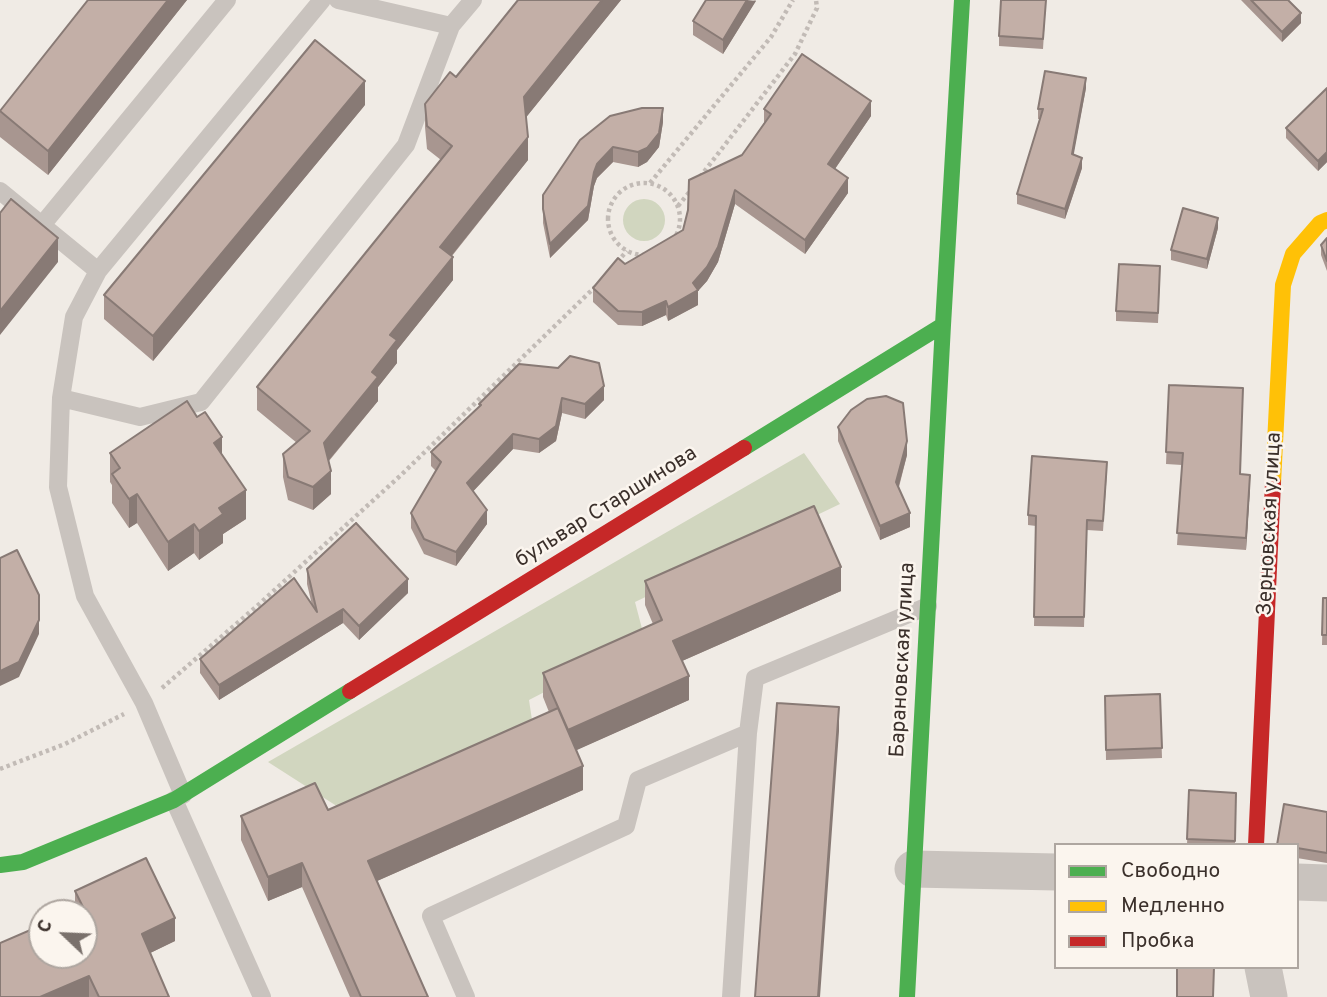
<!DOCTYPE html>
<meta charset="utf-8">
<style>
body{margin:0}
#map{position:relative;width:1327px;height:997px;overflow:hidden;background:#f0ebe5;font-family:Overpass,sans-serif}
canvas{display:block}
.legend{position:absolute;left:1054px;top:843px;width:245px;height:126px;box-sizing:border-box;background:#fbf5ee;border:2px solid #aea6a0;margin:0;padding:9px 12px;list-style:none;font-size:21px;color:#3b302b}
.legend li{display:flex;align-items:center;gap:14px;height:35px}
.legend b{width:35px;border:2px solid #aea6a0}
.north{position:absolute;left:28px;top:899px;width:70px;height:70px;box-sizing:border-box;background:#fbf5ee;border:2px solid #aea6a0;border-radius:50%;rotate:293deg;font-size:19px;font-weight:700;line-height:28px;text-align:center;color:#3b302b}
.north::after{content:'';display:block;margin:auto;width:24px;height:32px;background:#7a716c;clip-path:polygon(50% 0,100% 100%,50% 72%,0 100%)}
</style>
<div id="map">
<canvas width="1327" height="997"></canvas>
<ul class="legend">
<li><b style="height:9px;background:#4caf50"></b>Свободно</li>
<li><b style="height:9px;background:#ffc107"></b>Медленно</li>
<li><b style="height:9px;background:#c62828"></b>Пробка</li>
</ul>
<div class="north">С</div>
</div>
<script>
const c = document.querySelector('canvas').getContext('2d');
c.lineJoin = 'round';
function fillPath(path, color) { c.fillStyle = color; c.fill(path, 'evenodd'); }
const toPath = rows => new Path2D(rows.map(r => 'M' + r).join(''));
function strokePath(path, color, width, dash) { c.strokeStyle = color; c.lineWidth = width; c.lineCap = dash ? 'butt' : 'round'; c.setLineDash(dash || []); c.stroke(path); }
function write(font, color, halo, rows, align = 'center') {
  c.font = font + ' Overpass,sans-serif'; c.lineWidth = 5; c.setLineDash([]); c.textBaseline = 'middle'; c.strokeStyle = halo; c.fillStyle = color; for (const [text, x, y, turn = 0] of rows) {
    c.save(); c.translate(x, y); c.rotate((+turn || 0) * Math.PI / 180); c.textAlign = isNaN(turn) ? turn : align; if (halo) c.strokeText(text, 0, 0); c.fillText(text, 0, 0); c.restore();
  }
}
fillPath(toPath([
 '623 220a21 21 0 1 1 42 0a21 21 0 1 1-42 0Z',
 [804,453,840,504,635,602,645,640,529,700,532,720,346,812,268,762]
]), '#d1d6bf');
strokePath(toPath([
 [700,177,795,54,817,8,816,0],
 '608 219a36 36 0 1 1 72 0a36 36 0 1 1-72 0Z',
 [650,183,771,37,793,0],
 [678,206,691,190],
 [617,262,627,251],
 [162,688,257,606,400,476,595,287],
 [0,769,65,744,124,714]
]), '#c2bbb6', 4.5, [3.5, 3.5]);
strokePath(toPath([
 [338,0,451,26,473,0],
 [0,191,98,271,74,317,61,398,58,487,85,596,144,703,183,795],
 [42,225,227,0],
 [98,271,322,0],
 [61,398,140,417,201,402,406,145,451,26],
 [174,800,262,997],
 [466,997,431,916,626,826,638,780,748,733,755,678,928,606],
 [731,997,748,733]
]), '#c9c3be', 18);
strokePath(toPath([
 [913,869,1056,872],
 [1297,882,1327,883],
 [1263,967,1269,997]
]), '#c9c3be', 37);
strokePath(toPath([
 [744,448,943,325,962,0],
 [0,865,23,862,174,800,350,691],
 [907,997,943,325]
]), '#4caf50', 16);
strokePath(toPath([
 [1273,483,1283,285,1293,254,1320,223,1327,220]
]), '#ffc107', 16);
strokePath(toPath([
 [350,691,744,448],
 [1256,845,1273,483]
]), '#c62828', 16);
fillPath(toPath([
 [88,0,187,0,48,175,0,137,0,111],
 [518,0,621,0,526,117,528,160,452,256,453,280,397,350,397,363,378,387,378,401,329,461,331,494,313,510,288,500,283,477,283,454,297,443,257,410,257,387,441,160,427,149,425,127,425,104,456,77],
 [756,0,723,54,693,35,693,21],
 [1046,0,1043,49,999,46,999,36],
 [1241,0,1288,0,1301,23,1282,42],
 [1086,88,1073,155,1082,168,1065,219,1017,204,1017,194,1040,119,1038,119,1038,109],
 [1327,88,1327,162,1318,171,1286,138,1286,128],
 [365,105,153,361,104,319,104,295],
 [764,109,871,116,835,169,848,193,805,254,735,204,718,262,707,281,698,291,698,305,668,321,666,315,642,326,618,325,593,302,593,288,625,264,683,230,742,155,764,123],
 [663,122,659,147,647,162,638,167,613,162,597,178,594,186,588,220,550,258,543,223,543,195,580,140],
 [1218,228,1207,269,1171,260,1171,250],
 [1327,238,1327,271,1321,255,1321,245],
 [1160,276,1158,323,1116,321,1116,311],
 [519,364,604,400,585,419,562,413,556,441,539,453,513,449,473,491,487,524,456,566,424,554,411,528,411,513,436,471,431,466,431,452,479,407,479,404],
 [1169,385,1250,487,1246,550,1177,545,1182,465,1166,464],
 [838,427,907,455,899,487,910,527,880,540,838,441],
 [110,453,222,454,246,519,223,534,223,543,199,560,194,553,168,571,137,523,129,528,112,503,112,485,110,482],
 [1107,472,1103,531,1087,530,1084,627,1034,626,1036,526,1028,525,1028,515],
 [307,569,408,593,359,640,343,623,219,700,200,673,200,659,312,605,307,584],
 [645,581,841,591,682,661,689,700,576,750,583,790,377,881,428,997,350,997,302,887,268,901,241,840,241,816,328,810,549,712,543,697,543,673,653,624,645,605],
 [1323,598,1327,598,1327,645,1322,645],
 [1160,694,1162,758,1106,760,1105,696],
 [1189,790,1236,793,1235,845,1187,845],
 [1327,812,1327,863,1297,858,1297,845],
 [75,891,175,941,150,953,169,997,0,997,75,910]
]), '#a89690');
fillPath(toPath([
 [168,0,187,0,48,175,48,151],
 [602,0,621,0,524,120,524,97],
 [747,0,756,1,723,54,723,40],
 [1301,13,1301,23,1282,42,1282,32],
 [1086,78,1086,88,1072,164,1072,154],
 [365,81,365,105,153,361,153,336],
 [871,101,871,116,828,179,828,164],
 [663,108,663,122,659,147,647,162,638,167,638,152],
 [528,137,528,160,440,270,440,247],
 [613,147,613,162,597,178,594,186,588,220,550,258,550,244,597,164],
 [1327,152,1327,162,1318,171,1318,161],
 [1082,158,1082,168,1065,219,1065,209],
 [848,178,848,193,805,254,805,240],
 [735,190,735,204,718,262,707,281,698,291,698,305,668,321,668,307,693,283],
 [1218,218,1218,228,1207,269,1207,259],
 [58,238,58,262,0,335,0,311],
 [453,257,453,280,397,350,397,363,378,387,378,401,324,466,324,443,372,372,390,335],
 [666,301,666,315,642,326,642,312],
 [604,386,604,400,585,419,585,404],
 [562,398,562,413,556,441,539,453,539,439],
 [513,434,513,449,467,498,467,483],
 [222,437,222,467,214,443],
 [907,441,907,455,896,496,896,482],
 [331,471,331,494,313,510,313,487],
 [1250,475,1250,487,1246,550,1246,538],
 [246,490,246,519,223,534,223,543,199,560,199,531,219,508],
 [137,494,137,523,129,528,129,499],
 [487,510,487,524,456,566,456,552],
 [910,513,910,527,880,540,880,526],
 [194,524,194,553,168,571,168,542],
 [841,567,841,591,673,665,673,641],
 [408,579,408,593,359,640,359,626],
 [343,609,343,623,219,700,219,685],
 [39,620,39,634,19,677,0,686,0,671],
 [689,676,689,700,568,754,568,730],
 [839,707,839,731,820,997,818,997],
 [583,766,583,790,368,885,368,861],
 [302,863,302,887,268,901,268,877],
 [175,918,175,941,142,957,142,934],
 [89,976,89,997,40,997]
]), '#887a75');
const building = toPath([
 [88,0,168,0,48,151,0,111,88,0],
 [518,0,602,0,524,97,528,137,440,247,453,257,390,335,397,340,372,372,378,377,324,443,331,471,313,487,288,477,283,454,310,431,257,387,452,146,427,126,425,104,450,72,456,77,518,0],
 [706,0,747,0,723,40,693,21,706,0],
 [1001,0,1046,0,1043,39,999,36,1001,0],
 [1251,0,1288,0,1301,13,1282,32,1251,0],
 [315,40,365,81,153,336,104,295,315,40],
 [802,54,871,101,828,164,848,178,805,240,735,190,718,247,707,267,693,283,698,290,668,307,666,301,642,312,618,311,593,288,618,258,625,264,683,230,688,210,689,180,742,155,771,114,764,109,802,54],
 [1045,71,1086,78,1072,154,1082,158,1065,209,1017,194,1043,109,1038,109,1045,71],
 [1327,88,1327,152,1318,161,1286,128,1327,88],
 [642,108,663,108,659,133,647,148,638,152,613,147,597,164,594,172,588,206,550,244,543,209,543,195,580,140,610,116,642,108],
 [11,199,58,238,0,311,0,213,11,199],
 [1183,208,1218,218,1207,259,1171,250,1183,208],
 [1327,238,1327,261,1321,245,1327,238],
 [1119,264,1160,266,1158,313,1116,311,1119,264],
 [570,356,599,363,604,386,585,404,562,398,556,426,539,439,513,434,467,483,487,510,456,552,424,539,411,513,441,462,431,452,481,405,479,404,519,364,558,368,570,356],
 [1169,385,1243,388,1240,474,1250,475,1246,538,1177,533,1183,453,1166,452,1169,385],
 [886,396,903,403,907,441,896,482,910,513,880,526,838,427,851,410,867,399,886,396],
 [187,401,197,417,205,412,222,437,214,443,246,490,219,508,223,514,199,531,194,524,168,542,137,494,129,499,112,474,120,468,110,453,187,401],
 [1032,456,1107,462,1103,521,1087,520,1084,617,1034,617,1036,516,1028,515,1032,456],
 [814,506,841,567,673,641,689,676,568,730,543,673,662,620,645,581,814,506],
 [356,523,408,579,359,626,343,609,219,685,200,659,294,578,317,612,307,569,356,523],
 [17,550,39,595,39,620,19,662,0,671,0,558,17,550],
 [1323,598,1327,598,1327,635,1322,635,1323,598],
 [1160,694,1162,748,1106,750,1105,696,1160,694],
 [777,703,839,707,818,997,755,997,777,703],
 [558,708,583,766,368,861,428,997,361,997,302,863,268,877,241,816,315,783,328,810,558,708],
 [1189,790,1236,793,1235,841,1187,839,1189,790],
 [1284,804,1327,812,1327,853,1297,848,1297,845,1277,845,1284,804],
 [146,858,175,918,142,934,169,997,99,997,89,976,40,997,0,997,0,943,42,925,42,955,84,955,84,913,69,913,83,907,75,891,146,858],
 [1177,967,1214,967,1213,997,1177,997,1177,967]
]);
fillPath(building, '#c3afa7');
strokePath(building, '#887a75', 2);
write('21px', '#3b302b', '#fbf5ee', [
 ["бульвар Старшинова",607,508,-32],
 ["Зерновская улица",1271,524,-87],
 ["Барановская улица",904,660,-87]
]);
</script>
